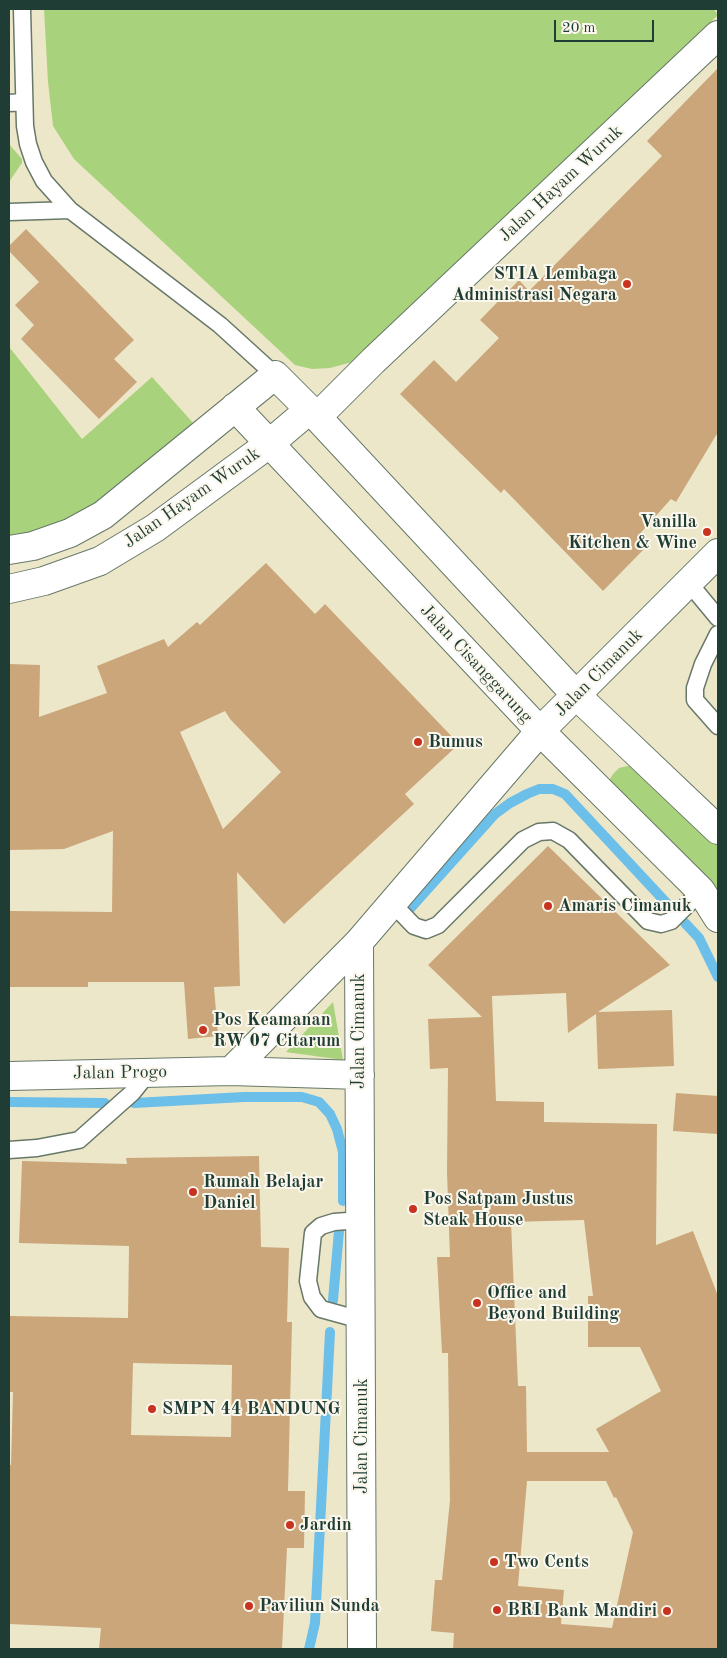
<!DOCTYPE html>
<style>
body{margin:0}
#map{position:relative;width:727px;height:1658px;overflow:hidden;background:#ede7ca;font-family:"Old Standard TT",serif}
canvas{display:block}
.frame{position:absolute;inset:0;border:10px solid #1f3d34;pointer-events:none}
.scale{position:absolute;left:554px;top:20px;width:100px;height:22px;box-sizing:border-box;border:2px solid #1f3d34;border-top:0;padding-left:6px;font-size:15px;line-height:18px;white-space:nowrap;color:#1f3d34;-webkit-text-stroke:4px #fbf7ec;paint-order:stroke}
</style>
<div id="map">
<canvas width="727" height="1658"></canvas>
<div class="frame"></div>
<div class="scale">20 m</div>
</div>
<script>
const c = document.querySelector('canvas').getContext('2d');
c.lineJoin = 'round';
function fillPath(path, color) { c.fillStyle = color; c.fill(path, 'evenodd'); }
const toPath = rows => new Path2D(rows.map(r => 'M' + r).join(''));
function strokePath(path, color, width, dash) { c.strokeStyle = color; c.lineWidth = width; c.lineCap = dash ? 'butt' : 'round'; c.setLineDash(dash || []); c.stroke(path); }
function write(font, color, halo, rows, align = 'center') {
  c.font = font + ' "Old Standard TT",serif'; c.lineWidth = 4; c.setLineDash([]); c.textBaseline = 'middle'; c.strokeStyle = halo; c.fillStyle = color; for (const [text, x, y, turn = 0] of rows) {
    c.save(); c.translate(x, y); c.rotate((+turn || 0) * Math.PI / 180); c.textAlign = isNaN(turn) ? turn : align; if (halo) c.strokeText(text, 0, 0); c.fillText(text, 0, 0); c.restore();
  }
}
fillPath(toPath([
 [44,9,714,9,718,15,356,361,330,368,312,369,295,365,74,159,53,126,48,82],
 [9,144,22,159,22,163,9,182],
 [9,291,10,348,82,439,152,377,195,425,88,522,9,546],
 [632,765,718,842,718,895,610,788,610,779,613,774,619,768],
 [333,1002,343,1060,286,1052]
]), '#a9d27d');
strokePath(toPath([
 [408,911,495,814,510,803,527,794,539,789,553,789,565,794,673,910],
 [685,923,699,938,718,977],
 [9,1102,105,1103],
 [134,1103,244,1097,302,1097,319,1102,330,1114,337,1129,343,1152,343,1201],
 [333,1300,339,1231],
 [309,1649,315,1623,330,1332]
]), '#6cbfe8', 10);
fillPath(toPath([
 [718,68,718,432,676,502,671,499,637,537,646,547,603,591,504,489,501,493,400,394,434,360,456,382,499,338,480,320,519,280,529,291,662,156,647,141],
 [26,229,134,340,114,359,137,382,99,419,21,339,34,325,15,305,39,282,9,251,9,246],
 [266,563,315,614,325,604,459,744,405,794,414,804,284,924,237,872,240,986,214,987,218,1036,188,1039,184,982,88,982,88,987,9,987,9,911,112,912,113,831,64,849,9,850,9,664,40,665,39,717,107,693,97,666,164,639,168,647,197,622,200,625],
 [225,711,230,719,281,772,223,829,180,732],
 [548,846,670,965,598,1012,672,1010,674,1066,598,1069,596,1014,568,1033,566,993,492,996,496,1101,544,1102,544,1122,657,1124,656,1245,693,1231,718,1296,718,1649,453,1649,454,1633,431,1631,435,1580,442,1580,450,1500,448,1353,442,1353,437,1257,450,1257,447,1172,448,1068,430,1069,428,1019,482,1017,428,965],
 [584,1220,593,1296,588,1296,588,1347,640,1347,661,1391,596,1429,609,1452,527,1452,526,1386,518,1386,511,1222],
 [527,1481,606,1481,614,1498,616,1497,633,1532,612,1628,561,1624,564,1590,518,1586],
 [676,1093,718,1096,718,1134,673,1131],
 [259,1156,261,1247,289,1248,287,1322,292,1322,288,1491,305,1491,304,1548,287,1548,282,1649,99,1649,101,1628,9,1624,9,1465,11,1465,13,1392,9,1392,9,1316,128,1318,129,1246,19,1243,22,1161,127,1164,126,1158],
 [133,1363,232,1365,231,1437,131,1435]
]), '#caa67a');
const lane = toPath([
 [22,9,25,126,28,144,34,162,44,181,70,210],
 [9,103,24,102],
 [9,212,70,210,220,325,275,375],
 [689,583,718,618],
 [718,634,703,664,695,688,695,700,718,726],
 [391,902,414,926,426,930,438,925,523,840,539,832,553,831,569,840,648,921,661,924,671,921,701,891],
 [9,1150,37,1148,79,1140,132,1093,148,1073],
 [361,1220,334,1222,321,1226,313,1233,308,1281,312,1297,321,1309,361,1320]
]);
const street = toPath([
 [317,417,373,361,718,35],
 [359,942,362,1649],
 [231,1071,359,942,540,731,718,553],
 [9,1076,231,1071,360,1075]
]);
const secondary = toPath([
 [235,407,540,731,701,891,718,918],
 [9,550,33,546,70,533,103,515,275,375,317,417,577,696,718,830],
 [9,589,44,581,100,561,155,528,269,444,309,410]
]);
strokePath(lane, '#677868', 19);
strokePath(street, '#677868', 30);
strokePath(secondary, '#677868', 30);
strokePath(lane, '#fff', 16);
strokePath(street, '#fff', 28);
strokePath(secondary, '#fff', 28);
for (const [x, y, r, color] of [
 [627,284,5,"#c8321e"],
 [707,532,5,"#c8321e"],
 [418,742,5,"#c8321e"],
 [548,906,5,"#c8321e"],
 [203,1030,5,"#c8321e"],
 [193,1192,5,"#c8321e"],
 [413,1209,5,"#c8321e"],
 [477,1303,5,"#c8321e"],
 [152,1409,5,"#c8321e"],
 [290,1525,5,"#c8321e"],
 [494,1562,5,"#c8321e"],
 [249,1606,5,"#c8321e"],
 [497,1610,5,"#c8321e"],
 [667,1611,5,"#c8321e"]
]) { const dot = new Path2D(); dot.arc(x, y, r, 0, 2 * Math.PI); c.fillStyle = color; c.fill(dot); strokePath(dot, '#fbf7ec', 2); }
write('18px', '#1f3d34', '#fbf7ec', [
 ["Jalan Hayam Wuruk",561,184,-43],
 ["Jalan Hayam Wuruk",192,498,-35],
 ["Jalan Cisanggarung",476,664,47],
 ["Jalan Cimanuk",599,673,-45],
 ["Jalan Cimanuk",359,1031,-90],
 ["Jalan Progo",120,1073,-1],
 ["Jalan Cimanuk",362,1436,-90]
]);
write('bold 18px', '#1f3d34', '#fbf7ec', [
 ["STIA Lembaga",617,274,"right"],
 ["Administrasi Negara",617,295,"right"],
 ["Vanilla",697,522,"right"],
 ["Kitchen & Wine",697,543,"right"],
 ["Bumus",428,742],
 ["Amaris Cimanuk",558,906],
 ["Pos Keamanan",213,1020],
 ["RW 07 Citarum",213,1041],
 ["Rumah Belajar",203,1182],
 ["Daniel",203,1203],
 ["Pos Satpam Justus",423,1199],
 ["Steak House",423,1220],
 ["Office and",487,1293],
 ["Beyond Building",487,1314],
 ["SMPN 44 BANDUNG",162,1409],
 ["Jardin",300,1525],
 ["Two Cents",504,1562],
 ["Paviliun Sunda",259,1606],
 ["BRI",507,1610],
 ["Bank Mandiri",657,1611,"right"]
], 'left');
</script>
